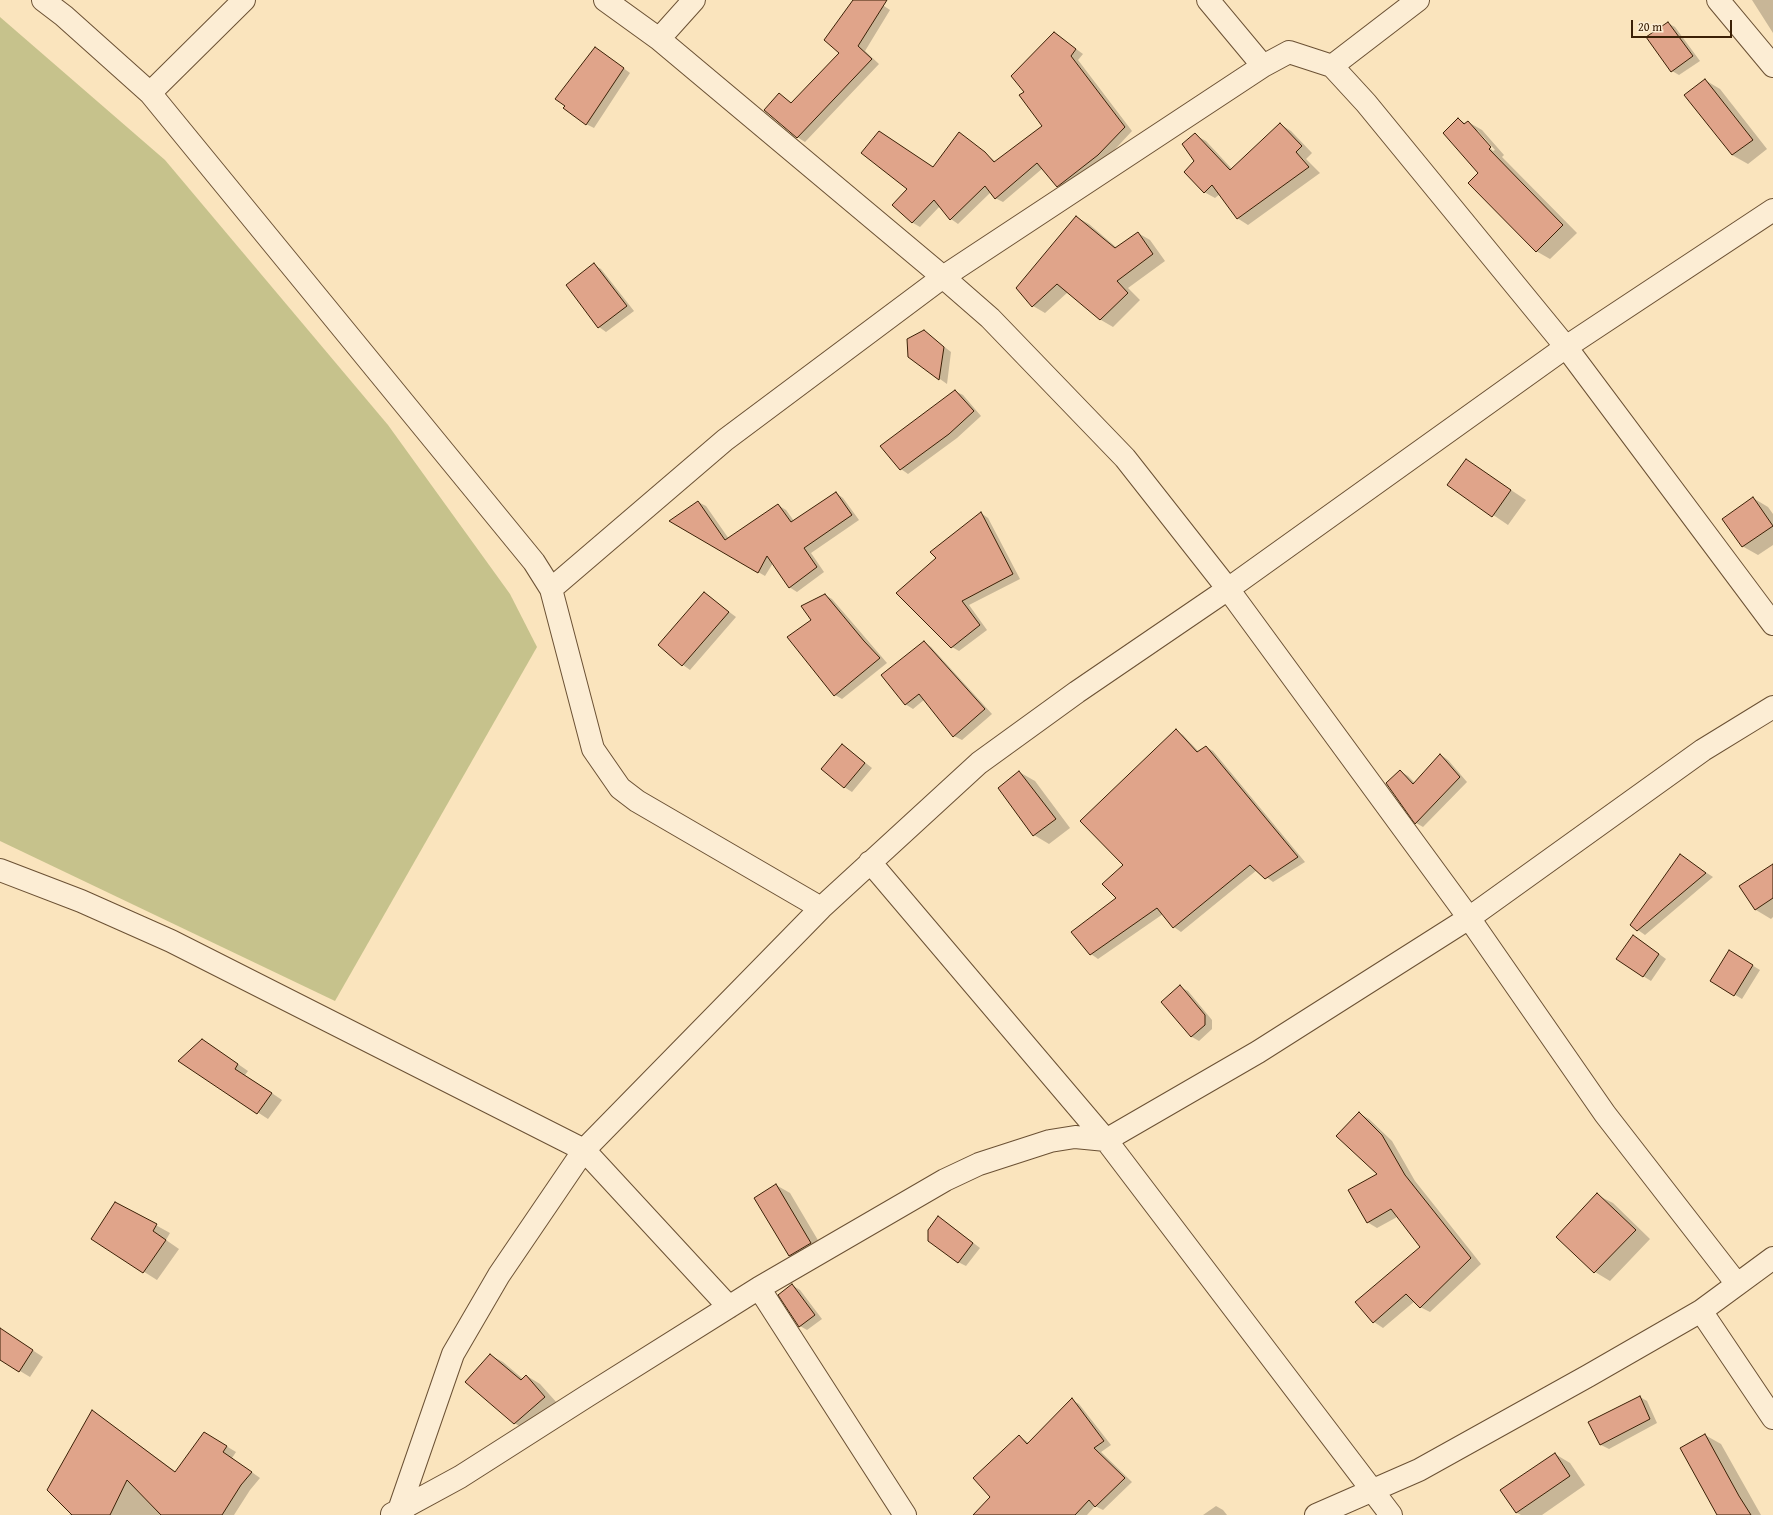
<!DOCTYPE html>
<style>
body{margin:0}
#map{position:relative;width:1773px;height:1515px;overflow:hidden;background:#fae4bd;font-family:"Gentium Book Plus",serif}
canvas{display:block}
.scale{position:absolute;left:1631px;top:20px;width:101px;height:18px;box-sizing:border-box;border:2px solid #3b2006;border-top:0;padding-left:5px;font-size:12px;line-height:14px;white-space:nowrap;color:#3b2006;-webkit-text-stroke:3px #fcedd4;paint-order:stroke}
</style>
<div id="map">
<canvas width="1773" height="1515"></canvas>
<div class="scale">20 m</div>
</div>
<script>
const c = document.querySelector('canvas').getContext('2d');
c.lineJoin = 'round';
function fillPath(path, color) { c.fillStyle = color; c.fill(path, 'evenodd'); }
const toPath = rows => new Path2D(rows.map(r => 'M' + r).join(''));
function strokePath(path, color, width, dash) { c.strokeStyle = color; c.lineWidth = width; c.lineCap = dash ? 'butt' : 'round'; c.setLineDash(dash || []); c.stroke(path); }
fillPath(toPath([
 [0,17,165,160,388,425,510,594,537,647,335,1001,0,841]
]), '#c6c28c');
fillPath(toPath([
 [854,0,875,0,890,10,865,51,879,64,805,142,797,137,779,94,792,103,840,53],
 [1751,0,1773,0,1773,33,1752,0],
 [1668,23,1675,27,1700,61,1679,75,1672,71],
 [1054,33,1083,54,1078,60,1132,131,1106,159,1065,190,1058,186,1043,168,1003,202,995,198,991,192,958,224,951,219,940,206,920,227,913,223,894,205,933,168,959,133,996,162,1043,126,1025,92],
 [602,52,630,73,594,128,586,124],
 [1705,80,1720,89,1767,149,1748,164,1732,155],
 [1459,119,1466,124,1468,122,1482,130,1504,155,1502,157,1577,233,1550,259,1536,251,1480,173],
 [1473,129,1478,131,1495,150,1493,151],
 [1280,124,1291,131,1312,153,1306,159,1320,173,1248,225,1237,218,1220,194,1215,198,1204,192,1196,162,1195,135,1206,141,1232,169],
 [1076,217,1089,224,1117,248,1138,233,1150,240,1165,261,1128,288,1140,300,1113,327,1101,320,1068,292,1045,313,1033,306],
 [594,265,601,269,634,311,606,332,599,327],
 [924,331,951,352,947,384,909,357],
 [955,391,963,395,981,416,957,438,908,474,901,469,882,446],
 [1466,460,1526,500,1508,525,1449,485],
 [836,493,843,498,859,520,811,553,824,572,797,592,789,587,773,563,765,576,671,521,698,502,706,506,729,539,778,505,786,510,794,521],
 [1753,498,1768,507,1773,514,1773,545,1758,555,1742,546],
 [981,513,988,518,1020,579,969,605,987,630,959,651,952,647,937,558],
 [704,593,736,617,690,670,683,665,659,645],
 [825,595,832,599,887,663,842,699,835,695,812,620],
 [924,642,931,647,992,714,962,740,954,736,925,699,913,709,905,704],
 [1176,731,1183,735,1199,752,1206,747,1213,751,1305,862,1273,882,1257,870,1181,932,1174,927,1163,914,1098,959,1091,954,1117,898,1124,865],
 [843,745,872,768,852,792,844,787],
 [1441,755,1448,760,1467,782,1423,827,1416,823,1387,783,1400,771,1408,776,1415,783],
 [1019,772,1035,781,1070,828,1049,844,1034,835],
 [1687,860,1713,877,1645,935,1638,930],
 [1773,865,1773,917,1771,919,1756,910,1740,887],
 [1641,941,1666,959,1651,981,1643,976],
 [1737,956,1760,970,1742,999,1712,981],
 [1180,987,1188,991,1212,1020,1212,1029,1199,1041,1192,1037,1163,1002],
 [212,1046,248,1071,245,1075,282,1100,268,1119,179,1061],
 [1359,1113,1369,1119,1392,1141,1415,1181,1481,1264,1430,1312,1420,1307,1415,1301,1383,1328,1374,1322,1421,1247,1397,1217,1377,1228,1367,1222,1378,1174],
 [776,1185,790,1193,825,1252,804,1264,789,1256],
 [1597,1195,1613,1203,1650,1239,1610,1281,1595,1272],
 [116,1203,170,1233,166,1240,179,1249,157,1280,92,1239],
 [946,1222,980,1248,966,1266,958,1262],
 [792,1285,800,1290,822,1319,807,1330,800,1326],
 [0,1329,43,1357,30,1377,0,1359],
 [490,1355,503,1362,523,1379,527,1376,540,1384,558,1404,528,1431,514,1423],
 [1640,1397,1647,1401,1657,1423,1609,1449,1601,1445,1589,1422],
 [1072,1400,1079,1404,1111,1445,1101,1452,1132,1482,1103,1510,1095,1506,1087,1515,976,1515,991,1497,1019,1436,1029,1443],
 [93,1411,176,1472,213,1438,236,1452,232,1458,260,1478,250,1490,234,1515,69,1515,71,1513],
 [1705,1435,1721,1444,1761,1515,1718,1515],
 [1555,1454,1570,1463,1585,1485,1542,1515,1521,1515,1517,1513,1502,1491],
 [1216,1506,1223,1510,1227,1515,1203,1515]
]), '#0003');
const building = toPath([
 [853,0,887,0,858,46,872,59,797,138,764,110,779,93,791,103,839,53,824,40,853,0],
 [1668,22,1693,56,1671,72,1646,37,1668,22],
 [1054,32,1076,49,1071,56,1125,127,1098,155,1057,187,1037,163,995,199,985,186,950,220,934,200,912,223,892,205,907,189,861,153,879,131,933,167,959,132,985,152,994,162,1042,126,1019,95,1024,92,1011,76,1054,32],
 [595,47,624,68,586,125,563,108,565,106,555,99,595,47],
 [1705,79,1753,140,1732,155,1684,95,1705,79],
 [1458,118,1464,124,1468,121,1491,147,1489,149,1563,225,1536,252,1468,183,1478,173,1443,133,1458,118],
 [1280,123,1302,146,1296,152,1309,167,1237,219,1212,185,1204,193,1184,172,1194,161,1182,144,1195,133,1230,170,1280,123],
 [1076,216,1115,248,1138,232,1153,254,1117,281,1128,293,1100,320,1057,284,1032,307,1016,288,1076,216],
 [594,263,627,306,598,328,566,285,594,263],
 [924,330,944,347,939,380,908,357,907,339,924,330],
 [955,390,974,411,949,434,900,470,880,446,955,390],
 [1466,459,1511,490,1492,517,1447,485,1466,459],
 [836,492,852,515,804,548,817,567,789,588,767,556,758,573,669,521,698,501,725,540,778,504,791,522,836,492],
 [1753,497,1773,526,1742,547,1722,519,1753,497],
 [981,512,1013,574,962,601,980,625,951,648,896,593,936,558,930,552,981,512],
 [704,592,729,612,682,666,658,645,704,592],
 [825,594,864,641,880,658,834,696,787,637,811,620,801,606,825,594],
 [924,641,985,709,953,737,919,694,905,705,881,675,924,641],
 [1176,729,1197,752,1206,746,1298,857,1265,879,1250,865,1173,928,1157,908,1090,955,1071,932,1116,898,1102,884,1123,865,1080,821,1176,729],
 [842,744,865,763,844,788,821,769,842,744],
 [1440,754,1460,777,1415,824,1386,783,1400,770,1413,784,1440,754],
 [1019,771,1056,819,1033,836,998,788,1019,771],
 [1680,854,1706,873,1637,931,1630,925,1680,854],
 [1773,864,1773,898,1755,910,1739,886,1773,864],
 [1633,935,1659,954,1643,977,1616,959,1633,935],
 [1729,950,1753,965,1734,996,1710,981,1729,950],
 [1180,985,1205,1015,1205,1025,1191,1037,1161,1002,1180,985],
 [202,1039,238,1064,235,1069,272,1093,257,1114,178,1061,202,1039],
 [1359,1112,1382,1135,1405,1175,1471,1258,1420,1308,1406,1294,1373,1323,1355,1302,1420,1247,1391,1209,1367,1223,1348,1190,1377,1174,1336,1136,1359,1112],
 [776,1184,811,1243,789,1256,754,1198,776,1184],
 [1597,1193,1636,1230,1594,1273,1556,1237,1597,1193],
 [115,1202,157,1224,153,1231,166,1240,143,1273,91,1239,115,1202],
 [938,1216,973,1243,958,1263,928,1241,928,1230,938,1216],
 [792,1284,815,1315,799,1327,778,1295,792,1284],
 [0,1328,33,1350,19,1372,0,1360,0,1328],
 [490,1354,521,1380,526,1375,545,1397,514,1424,465,1382,490,1354],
 [1640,1396,1650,1419,1600,1445,1588,1422,1640,1396],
 [1072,1398,1104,1441,1094,1448,1125,1478,1095,1507,1089,1500,1075,1515,973,1515,990,1497,973,1478,1019,1435,1027,1444,1072,1398],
 [92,1410,175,1472,204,1432,227,1446,223,1452,252,1472,241,1485,222,1515,161,1515,127,1480,110,1515,72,1515,47,1490,92,1410],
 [1705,1434,1739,1496,1751,1515,1717,1515,1680,1448,1705,1434],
 [1555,1453,1570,1476,1516,1513,1500,1490,1555,1453]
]);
fillPath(building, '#e0a48a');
strokePath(building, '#3b2006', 1);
const street = toPath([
 [43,0,64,16,150,93,534,562,551,589,593,749,620,788,637,801,821,908],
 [605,0,659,39,943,277,990,318,1125,458,1228,589,1469,918,1605,1114,1737,1284],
 [1208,0,1263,66],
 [1718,0,1773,66],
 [659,39,694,0],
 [1332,66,1418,0],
 [150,93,244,0],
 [551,589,725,440,943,277,1263,66,1289,52,1332,66,1366,103,1566,347,1773,624],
 [870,862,1106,1140,1391,1515],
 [0,870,81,901,171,941,584,1150,729,1307],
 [759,1288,905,1515],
 [1701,1311,1773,1418],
 [392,1514,460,1477,587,1396,759,1288,945,1180,979,1164,1050,1141,1075,1137,1106,1140,1258,1052,1469,918,1703,750,1773,707],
 [403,1515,399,1510,453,1354,499,1275,584,1150,821,908,979,763,1077,692,1228,589,1566,347,1773,210],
 [1316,1515,1419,1470,1588,1376,1701,1311,1773,1258]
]);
strokePath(street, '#6b5134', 24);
strokePath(street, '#fcedd4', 22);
</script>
